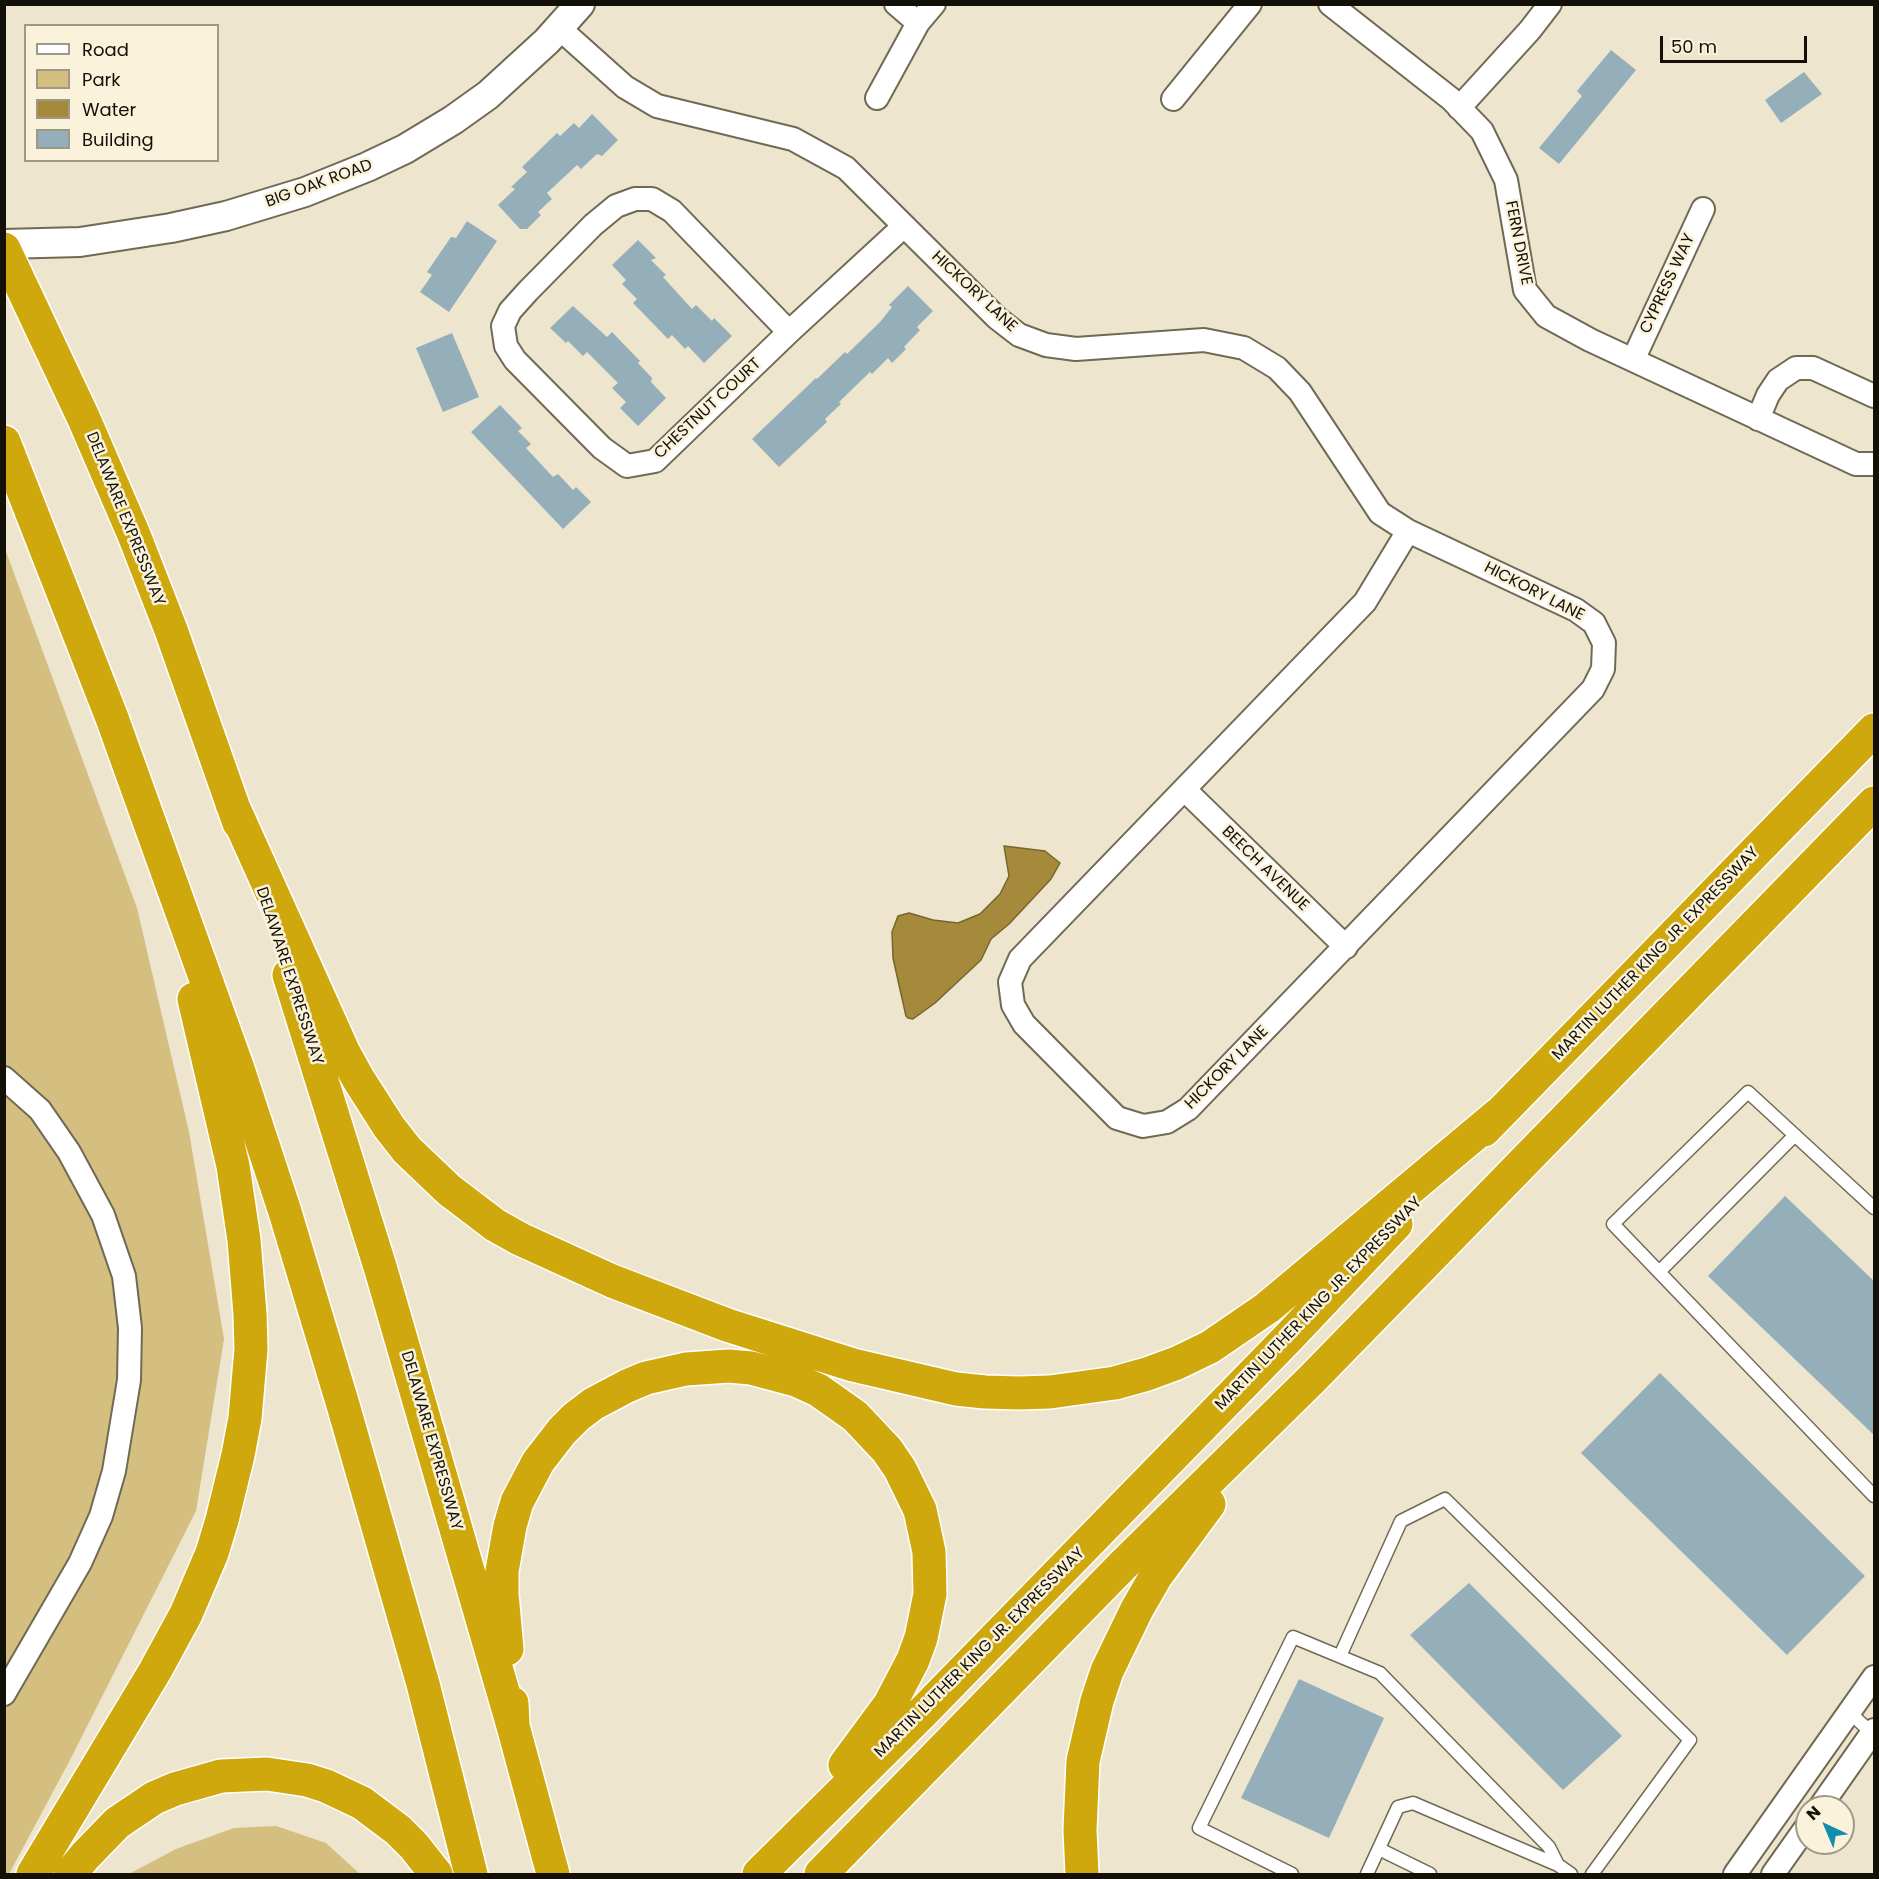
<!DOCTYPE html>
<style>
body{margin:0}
#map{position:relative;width:1879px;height:1879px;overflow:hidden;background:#ede5cd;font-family:Poppins,sans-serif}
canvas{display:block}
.frame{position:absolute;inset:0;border:6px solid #131008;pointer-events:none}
.legend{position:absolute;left:24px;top:24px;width:195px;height:138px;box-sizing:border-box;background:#faf2da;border:2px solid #9e9886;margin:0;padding:8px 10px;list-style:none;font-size:18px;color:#131008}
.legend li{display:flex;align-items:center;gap:12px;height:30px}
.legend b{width:30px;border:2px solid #9e9886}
.north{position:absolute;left:1795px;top:1795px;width:60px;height:60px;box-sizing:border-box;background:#faf2da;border:2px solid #9e9886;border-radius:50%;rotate:316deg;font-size:16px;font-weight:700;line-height:24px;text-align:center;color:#131008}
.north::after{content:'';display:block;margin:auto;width:21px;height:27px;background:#118dae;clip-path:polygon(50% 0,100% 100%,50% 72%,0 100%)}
.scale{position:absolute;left:1660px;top:36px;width:147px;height:27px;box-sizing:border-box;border:3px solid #131008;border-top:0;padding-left:8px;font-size:18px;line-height:21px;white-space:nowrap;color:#131008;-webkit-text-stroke:4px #faf2da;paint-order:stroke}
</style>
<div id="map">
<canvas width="1879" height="1879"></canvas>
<div class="frame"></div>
<ul class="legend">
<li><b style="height:8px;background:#fff"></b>Road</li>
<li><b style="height:16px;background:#d4bf80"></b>Park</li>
<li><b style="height:16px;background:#a48a3a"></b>Water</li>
<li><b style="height:16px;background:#94afb9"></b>Building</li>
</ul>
<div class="north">N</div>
<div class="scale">50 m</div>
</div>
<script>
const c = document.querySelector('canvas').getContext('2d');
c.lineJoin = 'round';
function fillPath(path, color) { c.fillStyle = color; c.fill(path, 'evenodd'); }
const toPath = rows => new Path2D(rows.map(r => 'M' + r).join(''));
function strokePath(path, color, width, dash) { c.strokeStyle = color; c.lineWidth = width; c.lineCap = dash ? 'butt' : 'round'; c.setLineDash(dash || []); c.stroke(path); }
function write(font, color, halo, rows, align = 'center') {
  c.font = font + ' Poppins,sans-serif'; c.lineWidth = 5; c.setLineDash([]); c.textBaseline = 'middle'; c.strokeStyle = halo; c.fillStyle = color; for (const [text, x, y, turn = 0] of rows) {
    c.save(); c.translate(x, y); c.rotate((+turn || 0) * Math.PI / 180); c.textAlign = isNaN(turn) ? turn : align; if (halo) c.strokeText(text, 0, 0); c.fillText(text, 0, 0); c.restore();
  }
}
fillPath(toPath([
 [4,546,137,908,189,1132,224,1339,196,1511,70,1760,9,1874,4,1874],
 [276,1826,326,1843,360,1874,129,1874,176,1849,234,1828]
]), '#d4bf80');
const water = toPath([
 [1004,846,1045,851,1060,863,1051,879,1009,924,991,939,981,960,935,1003,913,1019,908,1018,906,1016,893,958,892,932,898,916,909,913,933,920,958,923,980,914,1000,894,1009,876,1004,846]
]);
fillPath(water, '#a48a3a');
strokePath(water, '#78652b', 1.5);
fillPath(toPath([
 [1611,50,1636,70,1559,164,1539,148,1582,96,1577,91],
 [1804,72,1822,94,1781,123,1765,100],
 [592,114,618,140,602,156,597,154,581,169,577,165,547,193,552,199,538,212,541,215,527,229,520,229,498,205,515,189,511,187,527,172,522,167,557,133,560,136,574,123,579,128],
 [467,221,497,241,449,312,420,292,432,275,427,272,451,237,456,238],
 [638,240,656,258,651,260,666,275,663,277,692,309,696,305,712,321,714,318,732,336,704,363,688,346,685,349,672,335,668,339,633,303,637,299,622,284,626,280,612,265],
 [908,286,933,311,917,327,920,330,904,347,906,349,892,363,888,358,872,374,870,372,839,402,841,404,825,419,827,422,779,467,752,439,816,378,817,379,845,352,847,354,880,322,892,307,889,305],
 [573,306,607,337,612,332,640,361,638,363,652,378,651,382,666,398,638,426,620,408,626,402,612,388,618,383,587,352,583,356,568,341,566,343,550,328],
 [452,333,479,397,443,412,416,348],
 [500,405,522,428,518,431,531,444,526,448,553,477,558,474,573,490,576,487,591,502,563,529,471,432],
 [1785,1196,1875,1282,1875,1436,1708,1276],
 [1660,1373,1865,1576,1787,1655,1581,1453],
 [1469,1583,1622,1736,1563,1790,1410,1635],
 [1299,1679,1384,1718,1329,1838,1241,1798]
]), '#94afb9');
const service = toPath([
 [1874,1208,1748,1092,1613,1224,1874,1496],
 [1659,1272,1795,1135],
 [1340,1656,1401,1521,1445,1499,1690,1740,1592,1874],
 [1849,1712,1874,1735],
 [1379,1849,1430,1874],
 [1292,1874,1199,1828,1293,1637,1380,1673,1549,1847,1558,1865,1571,1874],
 [1367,1874,1398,1807,1413,1803,1558,1865]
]);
const minor = toPath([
 [896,4,918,23],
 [1330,4,1451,99,1482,131,1506,180,1525,290,1546,316,1590,340,1856,464,1874,464],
 [559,28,625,87,657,106,793,139,846,168,997,318,1019,335,1046,345,1076,349,1204,340,1244,348,1277,368,1300,392,1380,513,1408,531,1576,610,1594,623,1604,643,1603,669,1593,689,1188,1109,1167,1122,1143,1126,1117,1118,1024,1024,1013,1005,1010,982,1020,959,1365,602,1408,531],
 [877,98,918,23,934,4],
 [1173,99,1250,4],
 [1459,108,1530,30,1550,4],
 [789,332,672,211,652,199,635,199,616,206,593,225,528,291,510,311,503,326,506,346,515,360,602,448,627,466,655,461,789,332,904,226],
 [1633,360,1703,209],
 [1758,419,1768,395,1778,380,1796,368,1813,368,1874,396],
 [1185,790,1346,947],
 [4,1078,40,1110,69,1152,103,1215,124,1276,130,1328,129,1380,114,1471,101,1516,80,1563,4,1694],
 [1820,1807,1874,1730],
 [1735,1874,1874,1677],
 [1773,1874,1807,1826]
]);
const tertiary = toPath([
 [4,244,80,242,171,228,226,216,305,192,367,167,405,149,453,120,488,95,547,41,580,4]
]);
const motorway = toPath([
 [4,249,84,419,134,535,171,630,239,823],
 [4,442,112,718,237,1066,285,1212,343,1405,423,1684,471,1874],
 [232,804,344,1053,359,1080,389,1127,407,1150,449,1190,495,1225,520,1239,612,1281,727,1325,853,1365,956,1389,985,1392,1019,1393,1050,1392,1115,1383,1147,1374,1177,1363,1210,1347,1267,1308,1499,1114],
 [289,975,381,1270,513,1726],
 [1484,1130,1874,730],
 [507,1649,502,1594,502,1571,510,1526,517,1502,538,1462,562,1431,576,1417,593,1404,627,1386,646,1378,686,1369,729,1366,751,1368,796,1380,818,1390,855,1416,887,1450,900,1469,920,1510,929,1552,930,1594,921,1638,913,1660,890,1704,845,1765],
 [512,1703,513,1726,553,1874],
 [33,1874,155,1671,186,1614,212,1553,222,1520,238,1455,245,1418,251,1349,250,1314,244,1240,233,1166,194,999],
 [70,1874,85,1856,117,1823,154,1798,175,1789,221,1776,267,1774,307,1780,326,1786,362,1803,398,1830,414,1846,436,1874],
 [759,1874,923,1712,1288,1338,1396,1224],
 [821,1874,1123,1565,1313,1378,1874,803],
 [1082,1874,1080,1830,1083,1761,1097,1701,1107,1671,1137,1609,1156,1576,1209,1504]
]);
strokePath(service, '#706954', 15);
strokePath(minor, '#706954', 26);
strokePath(tertiary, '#706954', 32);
strokePath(motorway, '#fff', 36);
strokePath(service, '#fff', 12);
strokePath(minor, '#fff', 22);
strokePath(tertiary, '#fff', 28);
strokePath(motorway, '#cfa80d', 33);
write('16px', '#131008', '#faf2da', [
 ["BIG OAK ROAD",319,184,-20],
 ["FERN DRIVE",1518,243,79],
 ["CYPRESS WAY",1668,284,-65],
 ["HICKORY LANE",974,292,43],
 ["CHESTNUT COURT",708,409,-43],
 ["DELAWARE EXPRESSWAY",125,519,68],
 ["HICKORY LANE",1534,592,27],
 ["BEECH AVENUE",1265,869,44],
 ["MARTIN LUTHER KING JR. EXPRESSWAY",1656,954,-46],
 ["DELAWARE EXPRESSWAY",289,976,72],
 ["HICKORY LANE",1227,1068,-45],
 ["MARTIN LUTHER KING JR. EXPRESSWAY",1319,1304,-46],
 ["DELAWARE EXPRESSWAY",431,1441,74],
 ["MARTIN LUTHER KING JR. EXPRESSWAY",980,1653,-45]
]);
</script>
